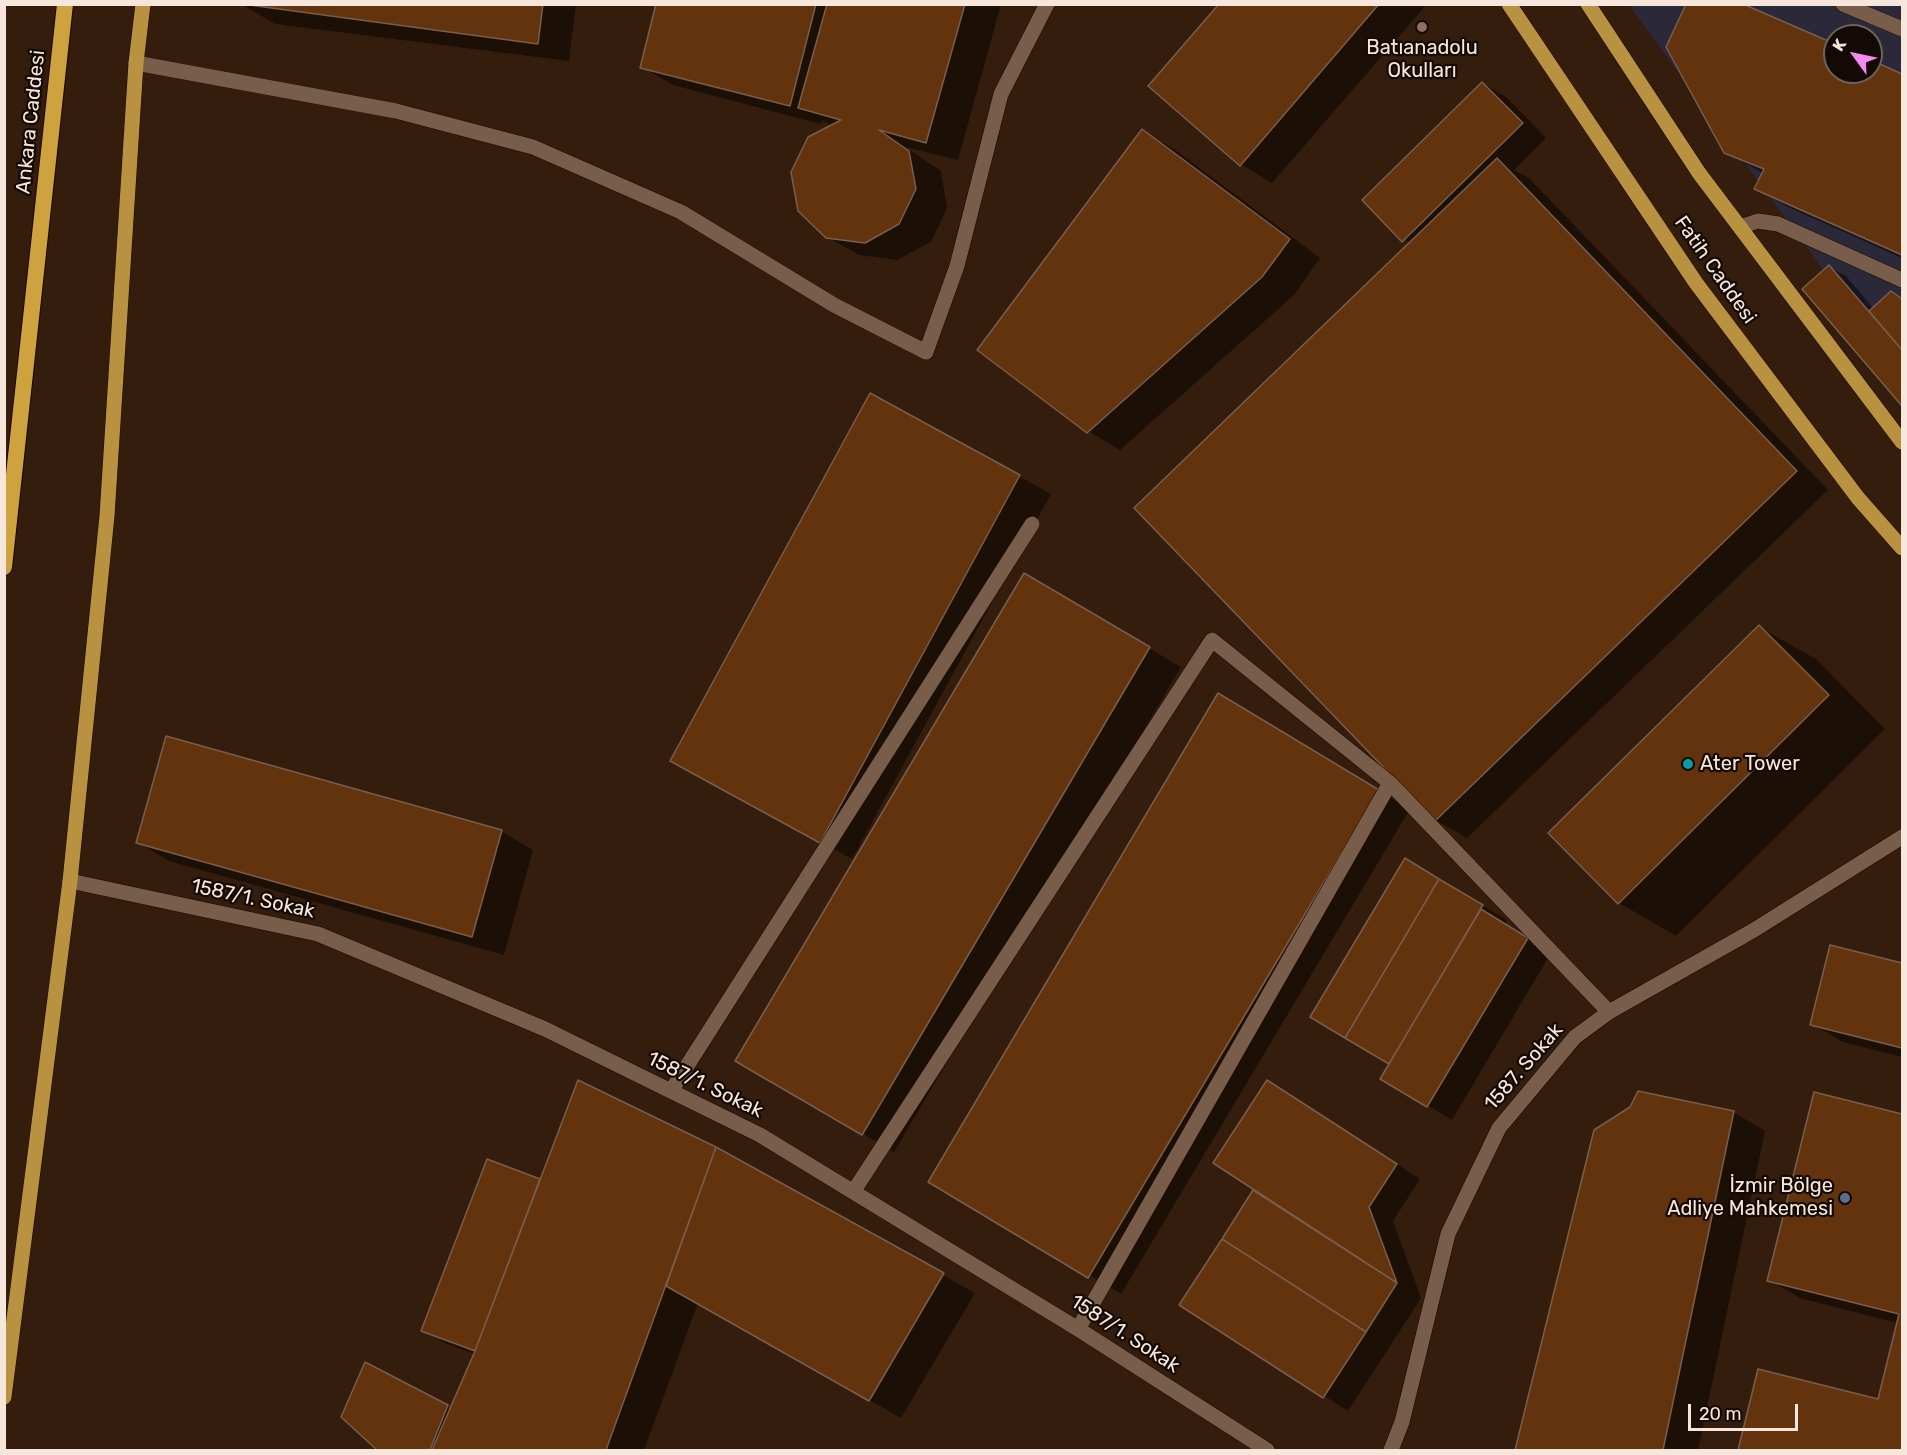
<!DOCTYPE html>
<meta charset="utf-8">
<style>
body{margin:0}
#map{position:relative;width:1907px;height:1455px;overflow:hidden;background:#341d0d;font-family:Rubik,sans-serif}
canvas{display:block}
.frame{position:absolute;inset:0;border:6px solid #f6e6dc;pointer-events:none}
.north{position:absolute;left:1823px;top:24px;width:60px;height:60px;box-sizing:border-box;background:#140a05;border:2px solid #6e625b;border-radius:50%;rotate:303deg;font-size:16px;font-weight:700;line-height:24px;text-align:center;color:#f6e6dc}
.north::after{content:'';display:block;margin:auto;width:21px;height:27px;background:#f389f1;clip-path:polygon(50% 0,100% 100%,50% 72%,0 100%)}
.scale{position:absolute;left:1688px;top:1404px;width:110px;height:27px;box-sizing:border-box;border:3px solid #f6e6dc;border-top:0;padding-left:8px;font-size:18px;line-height:21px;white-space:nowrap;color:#f6e6dc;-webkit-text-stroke:4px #140a05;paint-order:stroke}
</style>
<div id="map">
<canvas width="1907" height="1455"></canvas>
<div class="frame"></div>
<div class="north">K</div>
<div class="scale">20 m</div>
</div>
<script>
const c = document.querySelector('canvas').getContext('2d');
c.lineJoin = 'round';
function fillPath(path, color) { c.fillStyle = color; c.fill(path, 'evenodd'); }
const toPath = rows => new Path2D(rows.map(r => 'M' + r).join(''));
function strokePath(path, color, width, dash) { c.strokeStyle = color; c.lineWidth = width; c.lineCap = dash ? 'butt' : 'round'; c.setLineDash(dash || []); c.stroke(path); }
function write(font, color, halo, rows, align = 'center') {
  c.font = font + ' Rubik,sans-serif'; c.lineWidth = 4.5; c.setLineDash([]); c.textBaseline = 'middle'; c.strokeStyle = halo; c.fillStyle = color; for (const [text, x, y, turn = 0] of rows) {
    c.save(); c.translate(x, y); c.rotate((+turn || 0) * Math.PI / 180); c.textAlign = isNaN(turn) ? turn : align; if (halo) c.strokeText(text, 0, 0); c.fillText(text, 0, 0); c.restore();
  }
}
fillPath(toPath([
 [1629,5,1902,5,1902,377],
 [1835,36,1871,36,1871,72,1835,72]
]), '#2b2839');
fillPath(toPath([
 [576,4,569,61,275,24,243,5],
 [658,4,1001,4,958,160,905,147,941,171,947,208,931,242,897,260,859,255,827,237,832,126,822,120,821,124,673,85,642,67],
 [1221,4,1427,4,1272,183,1241,164],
 [1835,47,1835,72,1871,72,1871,63,1902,77,1902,258,1788,207,1756,189,1763,173,1725,152],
 [1482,83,1506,97,1546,138,1514,170,1529,178,1828,490,1467,838,1435,820,1410,244,1364,200],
 [1142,131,1174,149,1320,258,1294,295,1120,450,1088,431],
 [1829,267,1846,276,1874,309,1892,293,1902,299,1902,404,1804,289],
 [871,395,1051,494,852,859,704,778],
 [1024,575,1181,667,894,1152,737,1060],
 [1759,627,1816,659,1885,729,1676,936,1619,903],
 [1250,714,1410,809,1121,1294,930,1181],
 [167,738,502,832,533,850,504,955,169,861,137,842],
 [1429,874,1507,920,1504,925,1551,953,1452,1120,1382,1078,1391,1064],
 [1832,947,1902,965,1902,1057,1843,1042,1812,1024],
 [1815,1094,1902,1116,1902,1450,1739,1450,1759,1371,1879,1401,1898,1323,1800,1298,1769,1280],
 [1292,1096,1420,1179,1393,1221,1421,1298,1348,1411,1181,1304,1255,1189],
 [1733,1112,1765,1131,1698,1450,1517,1450,1595,1131],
 [715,1148,975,1293,901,1418,698,1303,644,1450,380,1450,342,1417,366,1365,451,1409,475,1354,447,1344,423,1330,488,1161,541,1181]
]), '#0007');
const building = toPath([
 [242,4,543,4,538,44,242,4],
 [656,4,816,4,790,106,640,68,656,4],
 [827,4,965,4,926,143,879,130,909,151,916,189,899,224,865,243,826,238,798,211,791,172,808,137,841,120,798,108,827,4],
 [1219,4,1379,4,1240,166,1148,86,1219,4],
 [1686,4,1743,4,1835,44,1835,72,1871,72,1871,60,1902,74,1902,255,1754,189,1764,169,1724,153,1666,47,1686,4],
 [1482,82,1523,123,1402,242,1362,200,1482,82],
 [1142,129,1290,239,1262,277,1087,433,977,350,1142,129],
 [1497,158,1797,471,1435,821,1134,508,1497,158],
 [1829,265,1902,350,1902,406,1802,289,1829,265],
 [1891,291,1902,299,1902,350,1869,311,1891,291],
 [870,393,1020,475,820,843,670,761,870,393],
 [1024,573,1150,647,862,1135,735,1061,1024,573],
 [1759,625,1829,695,1618,904,1548,833,1759,625],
 [1218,693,1379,790,1088,1278,928,1182,1218,693],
 [166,736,502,830,472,937,136,843,166,736],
 [1405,858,1439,879,1345,1038,1310,1017,1405,858],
 [1439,879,1483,905,1389,1064,1345,1038,1439,879],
 [1481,909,1528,938,1427,1107,1380,1079,1481,909],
 [1830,945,1902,963,1902,1048,1810,1025,1830,945],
 [578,1080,716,1147,606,1450,432,1450,475,1351,578,1080],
 [1267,1080,1397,1164,1369,1207,1397,1283,1213,1163,1267,1080],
 [1638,1091,1734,1111,1663,1450,1515,1450,1594,1130,1630,1107,1638,1091],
 [1814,1092,1902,1114,1902,1450,1738,1450,1758,1369,1878,1399,1899,1314,1767,1281,1814,1092],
 [716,1147,944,1273,869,1401,666,1286,716,1147],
 [487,1159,540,1179,475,1351,421,1331,487,1159],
 [1253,1190,1397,1283,1366,1332,1222,1239,1253,1190],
 [1222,1239,1366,1332,1323,1398,1179,1305,1222,1239],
 [365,1362,448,1405,430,1450,377,1450,341,1417,365,1362]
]);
fillPath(building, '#62330d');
strokePath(building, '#795e4d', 1.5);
const service = toPath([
 [1843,4,1902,29],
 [136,63,396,111,533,147,681,212,834,305,926,352,957,266,1001,94,1047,4],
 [1740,227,1758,221,1778,224,1902,280],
 [70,881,318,934,545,1029,760,1135,1078,1329,1267,1450],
 [671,1091,1032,524],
 [853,1192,1212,640,1390,783,1609,1012],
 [1078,1329,1390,783]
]);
const minor = toPath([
 [1391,1450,1402,1422,1448,1234,1499,1128,1575,1037,1609,1012,1754,930,1902,837]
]);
const primary = toPath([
 [1509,4,1696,283,1858,498,1902,548],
 [1588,4,1699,173,1902,442],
 [4,1397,70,881,107,516,136,63,143,4]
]);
const trunk = toPath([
 [4,567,65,4]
]);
strokePath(service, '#1b0700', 16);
strokePath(minor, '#1b0700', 16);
strokePath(primary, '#1b0700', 16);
strokePath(trunk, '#1b0700', 18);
strokePath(service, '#785d4b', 15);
strokePath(minor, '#785d4b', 15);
strokePath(primary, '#b89141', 15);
strokePath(trunk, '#cea23e', 16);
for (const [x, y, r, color] of [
 [1422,27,6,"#8d6e63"],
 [1688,764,6,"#0f9aa8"],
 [1845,1198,6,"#5c6f8a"]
]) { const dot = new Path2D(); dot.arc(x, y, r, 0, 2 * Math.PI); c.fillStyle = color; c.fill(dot); strokePath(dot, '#140a05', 2); }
write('20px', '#f6e6dc', '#140a05', [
 ["Batıanadolu",1422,48],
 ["Okulları",1422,71],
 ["Ater Tower",1700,764,"left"],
 ["İzmir Bölge",1833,1186,"right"],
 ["Adliye Mahkemesi",1833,1209,"right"]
]);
write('20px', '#f6e6dc', '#140a05', [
 ["Ankara Caddesi",31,122,-84],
 ["Fatih Caddesi",1715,270,55],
 ["1587/1. Sokak",253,899,12],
 ["1587. Sokak",1524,1067,-49],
 ["1587/1. Sokak",705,1085,26],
 ["1587/1. Sokak",1125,1334,33]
]);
</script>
